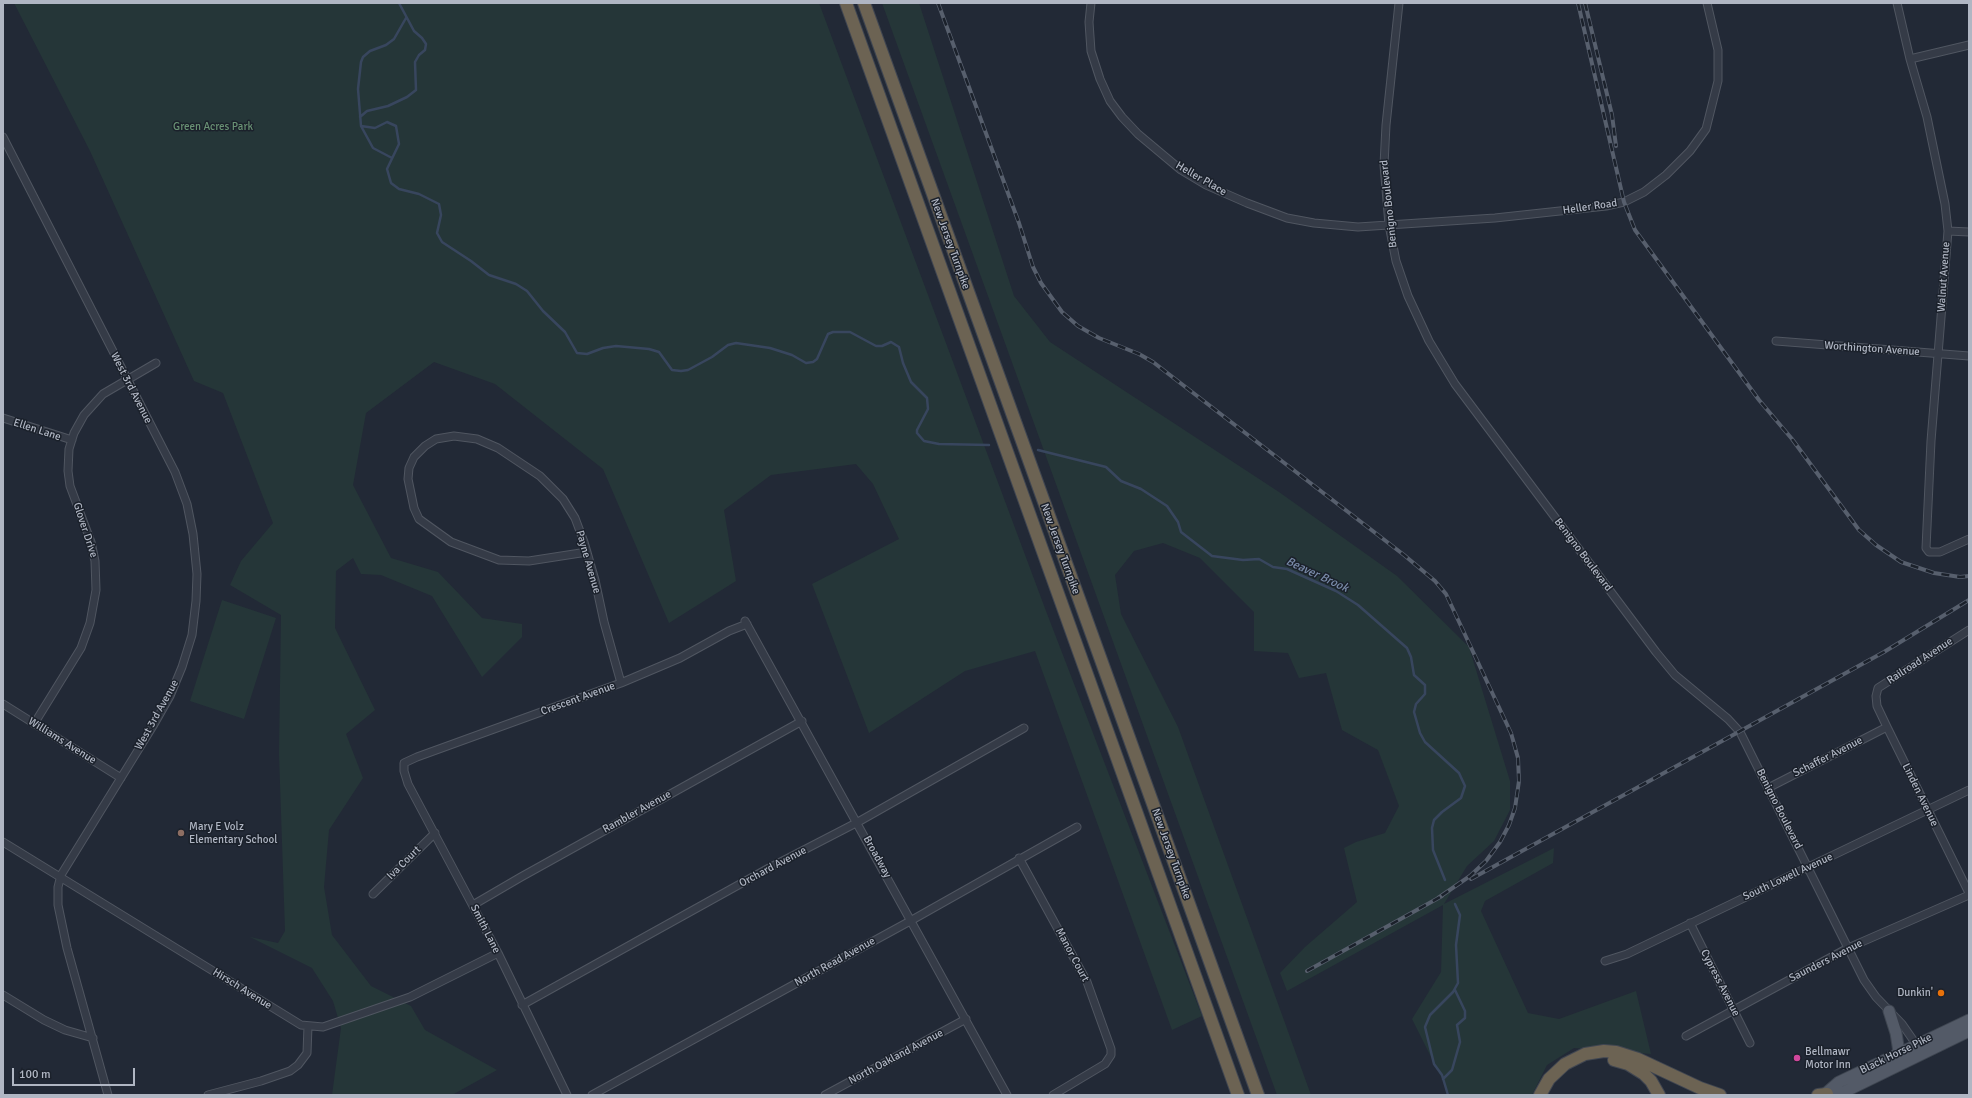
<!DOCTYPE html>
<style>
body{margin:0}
#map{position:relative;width:1972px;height:1098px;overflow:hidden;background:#222936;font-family:Signika,sans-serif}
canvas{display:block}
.frame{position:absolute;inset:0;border:4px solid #b0b6c3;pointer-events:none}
.scale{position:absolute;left:12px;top:1068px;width:123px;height:18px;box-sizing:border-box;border:2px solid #b0b6c3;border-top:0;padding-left:5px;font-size:12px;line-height:14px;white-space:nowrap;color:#b0b6c3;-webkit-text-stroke:3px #1b212b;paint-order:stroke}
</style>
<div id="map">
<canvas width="1972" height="1098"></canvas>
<div class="frame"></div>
<div class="scale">100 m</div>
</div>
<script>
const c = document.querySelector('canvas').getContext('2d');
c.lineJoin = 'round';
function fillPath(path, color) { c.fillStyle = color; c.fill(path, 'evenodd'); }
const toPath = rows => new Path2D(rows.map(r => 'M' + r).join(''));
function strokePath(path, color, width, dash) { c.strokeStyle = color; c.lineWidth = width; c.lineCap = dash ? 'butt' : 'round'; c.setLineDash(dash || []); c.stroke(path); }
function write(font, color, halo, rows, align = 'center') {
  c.font = font + ' Signika,sans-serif'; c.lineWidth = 3; c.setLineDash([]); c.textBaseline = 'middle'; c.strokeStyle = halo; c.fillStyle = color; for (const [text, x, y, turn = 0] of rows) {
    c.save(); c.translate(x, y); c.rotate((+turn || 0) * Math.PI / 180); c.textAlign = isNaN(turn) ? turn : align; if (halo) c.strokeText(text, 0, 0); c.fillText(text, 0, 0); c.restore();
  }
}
fillPath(toPath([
 [14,3,819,3,1046,611,1202,1016,1172,1030,1035,651,965,671,869,733,812,584,899,539,873,484,856,464,771,475,724,510,736,581,669,623,603,469,495,384,434,362,366,413,353,485,391,558,438,572,482,618,522,624,522,637,482,677,432,596,381,575,361,574,353,558,336,571,335,628,375,710,346,734,363,778,329,830,324,887,332,935,371,986,411,1006,425,1030,497,1070,452,1095,332,1095,341,1028,333,1001,312,968,250,937,278,943,285,931,279,754,281,615,230,585,241,561,273,523,223,393,194,381,90,151],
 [882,3,919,3,1014,296,1050,342,1279,492,1397,576,1469,647,1510,781,1510,810,1494,841,1467,866,1444,904,1554,848,1553,863,1485,901,1481,911,1528,1013,1559,1019,1636,991,1651,1054,1574,1048,1547,1065,1532,1095,1450,1095,1412,1019,1441,972,1443,905,1287,991,1280,973,1305,947,1357,902,1344,848,1356,842,1385,833,1399,806,1378,750,1342,730,1326,673,1299,678,1288,653,1254,651,1254,612,1200,558,1163,543,1134,551,1115,575,1121,614,1178,727,1311,1095,1277,1095],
 [222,600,276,618,244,719,190,701]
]), '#253638');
strokePath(toPath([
 [360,117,367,111,388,106,407,97,416,90,415,62,419,55,425,50,426,44,422,38,414,31,399,3],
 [361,126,375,128,387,122,396,126,399,144,387,169,391,183,399,189,419,194,439,204,441,215,437,233,442,242,471,261,489,275,516,284,527,291,543,311,565,332,577,353,587,354,603,348,616,346,649,349,659,352,672,370,681,371,688,370,712,357,728,345,736,343,770,348,792,355,806,363,813,362,817,359,828,334,833,332,850,332,876,346,882,346,891,342,899,347,903,363,911,382,927,398,928,409,917,430,917,433,924,441,939,444,989,445],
 [392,158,373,148,361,126,358,89,361,62,363,57,370,51,386,45,394,39,406,18],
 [1038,450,1106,467,1121,481,1141,489,1167,506,1178,522,1181,532,1212,556,1243,560,1259,559,1273,567,1287,569,1336,591,1358,605,1407,648,1411,657,1414,675,1425,685,1425,694,1416,704,1414,712,1420,733,1425,742,1459,773,1465,786,1461,798,1442,812,1434,820,1432,828,1433,850,1445,880],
 [1443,1079,1452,1070,1460,1042,1457,1025,1465,1018,1465,1011,1455,990],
 [1448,1095,1442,1075,1434,1064,1425,1027,1430,1015,1453,992,1458,983,1456,945,1460,915,1455,904]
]), '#38465e', 2.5);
const minor = toPath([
 [1091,3,1089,22,1091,51,1100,79,1110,101,1122,117,1138,134,1181,170,1206,185,1247,203,1287,218,1314,223,1358,227,1495,218,1606,206,1624,202,1644,192,1666,175,1690,151,1706,129,1718,81,1718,50,1707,3],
 [1399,3,1386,125,1384,165,1389,225,1396,261,1408,296,1429,341,1455,384,1656,652,1675,675,1728,719,1740,732,1864,980,1876,997,1902,1024,1918,1047],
 [1897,3,1910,59,1927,117,1945,204,1948,231,1931,441,1926,548,1929,552,1940,552,1969,539],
 [1910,59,1969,45],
 [3,137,175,472,187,504,193,534,197,574,196,601,192,635,182,667,170,696,153,726,61,875,58,887,58,905,67,948,108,1095],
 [1948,231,1969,232],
 [1776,341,1969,356],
 [3,418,72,440],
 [587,552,529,561,499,560,451,542,419,519,414,508,408,479,409,468,414,457,425,446,436,439,454,436,477,439,498,448,540,476,563,499,575,518,584,542,595,580,604,622,621,683],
 [745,621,1007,1095],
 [1969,630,1878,688,1876,696,1877,706,1887,727,1969,893],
 [3,704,121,778],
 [34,724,81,648,90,623,96,590,95,561,91,542,70,486,68,471,69,449,74,433,84,415,103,394,156,363],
 [1768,788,1887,727],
 [3,842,301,1025,323,1027,410,997,498,953],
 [1019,858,1087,982,1111,1049,1111,1055,1105,1064,1053,1095],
 [373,894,435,833],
 [473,905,521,877,802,721],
 [1690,923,1750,1043],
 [1605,961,1627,954,1969,790],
 [3,995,44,1020,65,1030,93,1038],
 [522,1005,769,868,858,822,1024,728],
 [1686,1036,1848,948,1969,895],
 [208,1095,261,1081,290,1071,298,1065,307,1053,308,1026],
 [567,1095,498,953,408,784,404,771,404,763,417,757,621,683,680,658,729,631,747,624],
 [592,1095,912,920,1077,827],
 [825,1095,966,1019]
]);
const primary = toPath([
 [1889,1011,1896,1033,1899,1052],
 [1827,1094,1844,1092,1969,1031],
 [1824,1095,1839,1082,1969,1020]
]);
const motorway = toPath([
 [846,3,1238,1095],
 [864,3,1258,1095],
 [1614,1060,1628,1064,1644,1074,1651,1081,1659,1095],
 [1540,1095,1549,1079,1565,1064,1585,1054,1604,1051,1616,1052,1638,1059,1700,1088,1720,1095],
 [1818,1095,1827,1094]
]);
strokePath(minor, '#505661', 9);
strokePath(primary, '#3e4550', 13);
strokePath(motorway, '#404651', 14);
strokePath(minor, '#353b47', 7);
strokePath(primary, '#535a67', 11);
strokePath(motorway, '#6c6353', 12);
const rail = toPath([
 [938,3,1019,223,1033,267,1041,283,1062,312,1078,326,1099,338,1139,354,1153,362,1404,555,1435,581,1446,594,1511,733,1518,758,1519,781,1515,808,1509,825,1500,842,1486,861,1470,876,1438,898],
 [1578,3,1624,202,1635,230,1759,400,1792,439,1859,530,1876,545,1901,562,1934,573,1960,577,1969,576],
 [1585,3,1612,115,1616,146],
 [1471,879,1884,652,1969,600],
 [1307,971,1442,896]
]);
strokePath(rail, '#575f6d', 4);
strokePath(rail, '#1b212b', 2.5, [8]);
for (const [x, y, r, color] of [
 [181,833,4,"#8d6e63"],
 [1941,993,4,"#e8710a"],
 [1797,1058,4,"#d1479c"]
]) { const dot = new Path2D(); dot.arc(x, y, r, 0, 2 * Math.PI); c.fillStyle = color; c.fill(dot); strokePath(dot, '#1b212b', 1.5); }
write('11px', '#699274', '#1b212b', [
 ["Green Acres Park",213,127]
]);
write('11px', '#b0b6c3', '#1b212b', [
 ["Heller Place",1201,179,30],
 ["Benigno Boulevard",1389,204,-96],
 ["Heller Road",1590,207,-8],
 ["New Jersey Turnpike",950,244,70],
 ["Walnut Avenue",1944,277,-86],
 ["Worthington Avenue",1872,349,4],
 ["West 3rd Avenue",131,388,63],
 ["Ellen Lane",37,430,18],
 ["Glover Drive",85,530,72],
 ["New Jersey Turnpike",1060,549,70],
 ["Benigno Boulevard",1583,555,53],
 ["Payne Avenue",588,562,74],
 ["Railroad Avenue",1920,661,-33],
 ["Crescent Avenue",578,699,-20],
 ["West 3rd Avenue",157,715,-61],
 ["Williams Avenue",62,741,32],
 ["Schaffer Avenue",1828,757,-27],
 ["Linden Avenue",1920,795,64],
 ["Benigno Boulevard",1779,809,63],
 ["Rambler Avenue",637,812,-29],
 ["New Jersey Turnpike",1171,854,70],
 ["Broadway",877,857,61],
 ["Iva Court",404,863,-45],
 ["Orchard Avenue",773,867,-28],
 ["South Lowell Avenue",1788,877,-25],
 ["Smith Lane",485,929,63],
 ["Manor Court",1072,955,62],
 ["Saunders Avenue",1826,961,-27],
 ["North Read Avenue",835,962,-29],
 ["Cypress Avenue",1720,983,63],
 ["Hirsch Avenue",242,989,32],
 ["Black Horse Pike",1896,1054,-26],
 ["North Oakland Avenue",896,1057,-28]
]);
write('11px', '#b0b6c3', '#1b212b', [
 ["Mary E Volz",189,827],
 ["Elementary School",189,840],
 ["Dunkin'",1933,993,"right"],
 ["Bellmawr",1805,1052],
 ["Motor Inn",1805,1065]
], 'left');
write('italic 12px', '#7a8caa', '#1b212b', [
 ["Beaver Brook",1317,575,25]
]);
</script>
